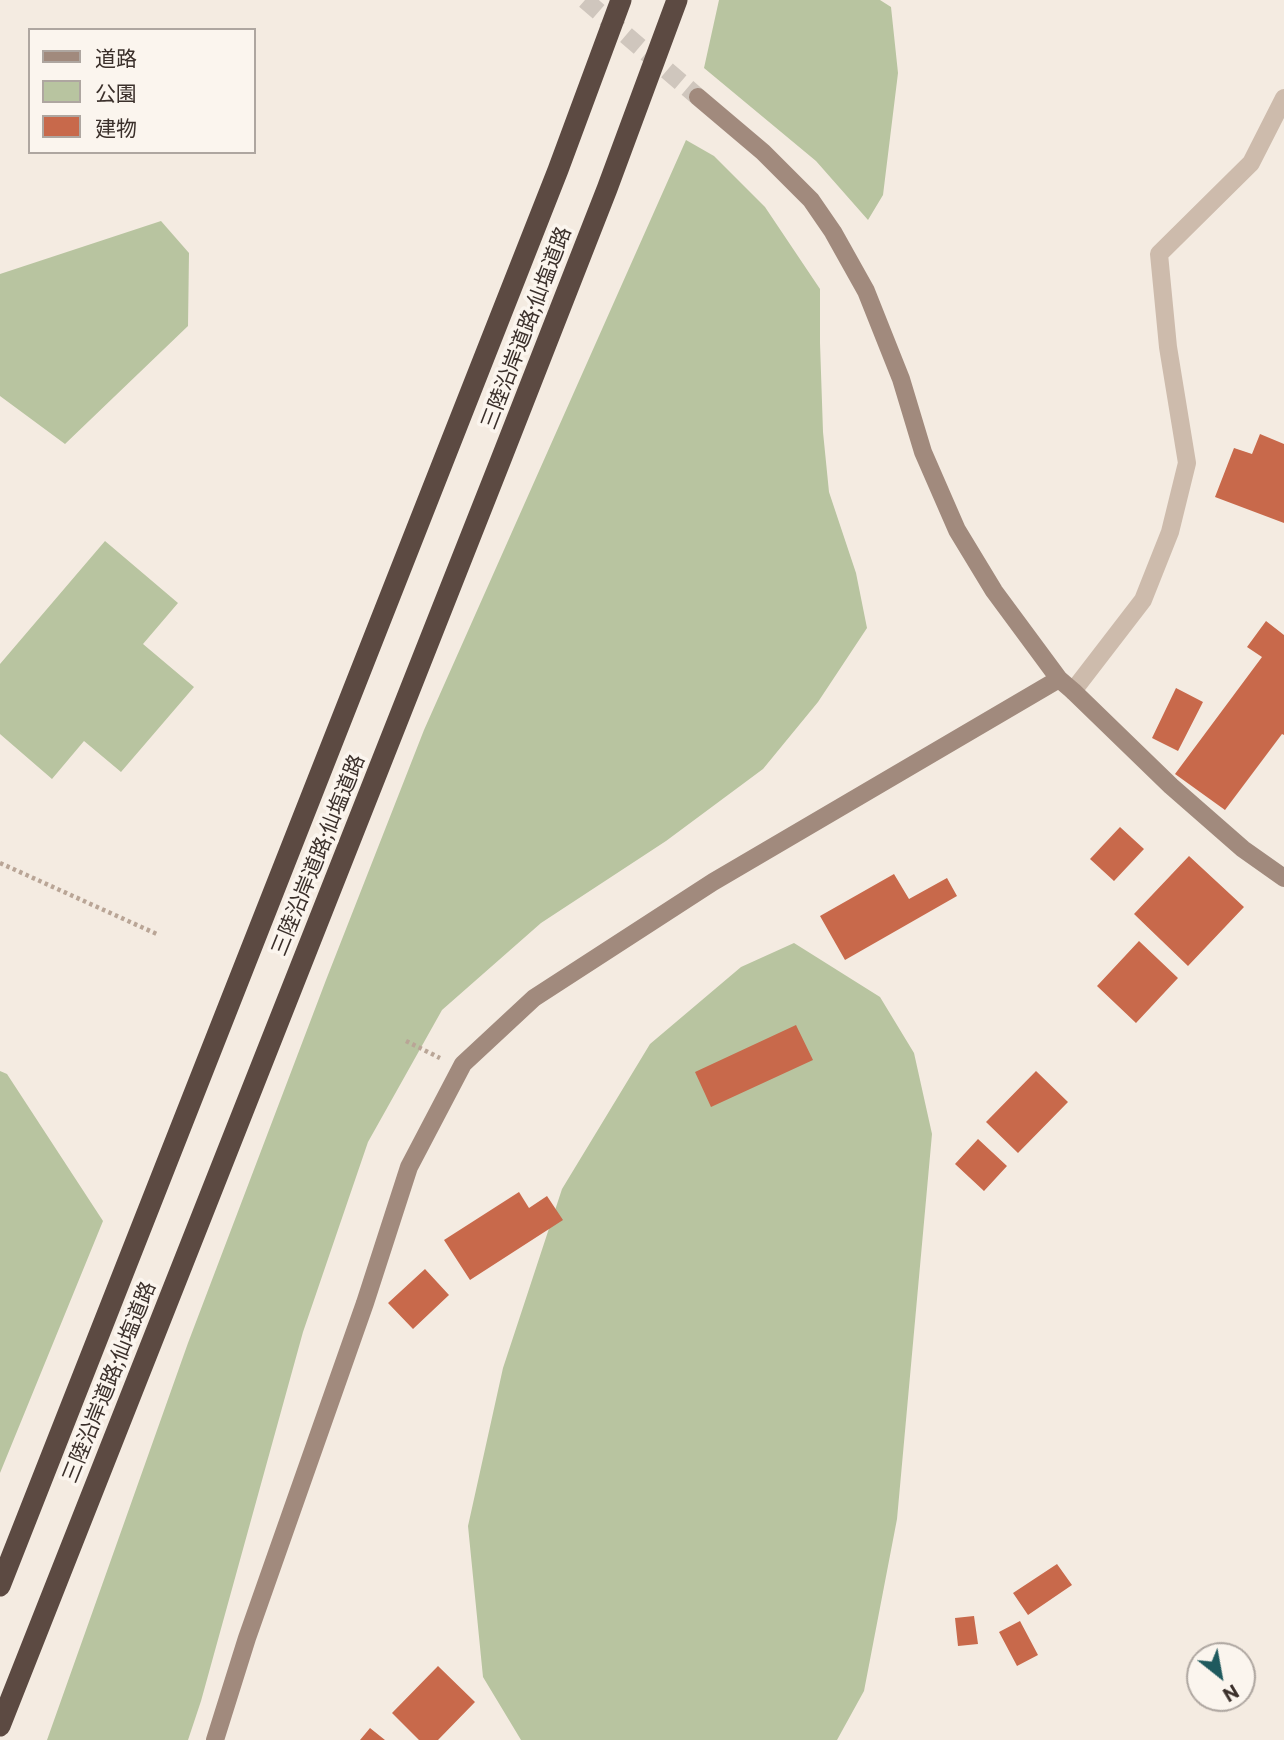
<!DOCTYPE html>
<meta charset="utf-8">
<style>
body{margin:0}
#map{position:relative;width:1284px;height:1740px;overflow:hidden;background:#f4ebe1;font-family:Commissioner,"Noto Sans JP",sans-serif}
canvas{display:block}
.legend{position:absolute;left:28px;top:28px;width:228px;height:126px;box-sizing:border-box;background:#fbf5ee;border:2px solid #aea6a0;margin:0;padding:9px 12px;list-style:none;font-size:21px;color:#3b302b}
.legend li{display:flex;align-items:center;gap:14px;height:35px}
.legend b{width:35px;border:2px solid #aea6a0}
.north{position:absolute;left:1186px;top:1642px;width:70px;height:70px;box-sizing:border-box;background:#fbf5ee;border:2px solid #aea6a0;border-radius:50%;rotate:149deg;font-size:19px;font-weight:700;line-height:28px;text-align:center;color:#3b302b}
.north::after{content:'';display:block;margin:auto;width:24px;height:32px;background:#1f5a5e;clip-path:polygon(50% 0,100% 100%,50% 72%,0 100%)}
</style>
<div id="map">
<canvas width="1284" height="1740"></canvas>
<ul class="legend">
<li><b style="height:9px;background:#a18a7d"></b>道路</li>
<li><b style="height:19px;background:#b8c4a0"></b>公園</li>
<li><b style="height:19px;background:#c8694b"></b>建物</li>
</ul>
<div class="north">N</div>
</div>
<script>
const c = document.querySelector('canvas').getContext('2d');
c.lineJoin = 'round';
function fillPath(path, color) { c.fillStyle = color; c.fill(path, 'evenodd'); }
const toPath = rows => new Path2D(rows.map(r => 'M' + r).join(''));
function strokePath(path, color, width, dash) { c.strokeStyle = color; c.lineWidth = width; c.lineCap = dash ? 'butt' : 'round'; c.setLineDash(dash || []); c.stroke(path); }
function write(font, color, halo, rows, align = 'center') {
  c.font = font + ' Commissioner,"Noto Sans JP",sans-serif'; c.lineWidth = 7; c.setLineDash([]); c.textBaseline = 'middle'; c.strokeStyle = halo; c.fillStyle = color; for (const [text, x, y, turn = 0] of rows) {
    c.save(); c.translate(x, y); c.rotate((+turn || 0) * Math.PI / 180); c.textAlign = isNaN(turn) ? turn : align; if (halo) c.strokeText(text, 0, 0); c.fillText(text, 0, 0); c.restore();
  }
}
fillPath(toPath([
 [719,0,880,0,891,7,898,73,883,195,868,220,816,161,704,68],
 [686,140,714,156,765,207,820,289,820,343,823,432,829,492,856,573,867,628,818,702,763,769,666,841,541,923,442,1010,368,1142,303,1332,201,1701,188,1740,47,1740,188,1343,326,980,424,730],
 [161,221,189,253,188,326,65,444,0,396,0,274],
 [105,541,178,603,143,644,194,687,121,772,84,741,52,779,0,734,0,664],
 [794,943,880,997,914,1053,932,1134,897,1519,864,1691,837,1740,521,1740,483,1677,468,1526,503,1368,562,1189,650,1044,741,967],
 [0,1071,7,1074,103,1221,0,1473]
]), '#b8c4a0');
fillPath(toPath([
 [1260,434,1284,444,1284,523,1215,497,1234,448,1252,454],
 [1266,621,1284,635,1284,735,1282,734,1225,810,1175,774,1262,657,1247,647],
 [1176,688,1203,702,1178,751,1152,738],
 [1120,827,1144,849,1114,881,1090,859],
 [1189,856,1244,907,1188,966,1134,914],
 [894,874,909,899,947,878,957,896,845,960,820,916],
 [1139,941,1178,978,1136,1023,1097,986],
 [796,1025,813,1060,711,1107,695,1072],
 [1036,1071,1068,1102,1018,1153,986,1122],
 [978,1139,1007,1166,984,1191,955,1164],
 [519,1192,529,1208,547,1196,563,1220,470,1280,444,1240],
 [425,1269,449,1295,413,1329,388,1303],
 [1057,1564,1072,1585,1028,1615,1013,1593],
 [974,1616,978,1644,958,1646,955,1618],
 [1020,1621,1038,1655,1017,1666,999,1632],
 [438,1666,475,1702,438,1740,419,1740,392,1713],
 [370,1728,385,1740,360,1740]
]), '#c8694b');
strokePath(toPath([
 [585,0,698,97]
]), '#cfc6bd', 18, [18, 9]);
strokePath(toPath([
 [0,863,159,935],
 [406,1041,440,1058]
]), '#b9a596', 4.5, [3.5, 3.5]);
strokePath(toPath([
 [1073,691,1143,600,1170,532,1187,463,1168,347,1159,254,1251,163,1284,98]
]), '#cdbbac', 18);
strokePath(toPath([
 [698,97,763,152,811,200,833,232,866,291,901,379,923,452,957,530,994,591,1059,679,1073,691,1171,786,1243,849,1284,878],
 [215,1740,247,1638,365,1303,409,1167,463,1064,534,998,713,882,1059,679]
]), '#a18a7d', 18);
strokePath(toPath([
 [0,1586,558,170,621,0],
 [0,1726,500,462,607,189,677,0]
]), '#5c4a42', 21);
write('21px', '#3b302b', '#fbf5ee', [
 ["三陸沿岸道路;仙塩道路",526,328,-69],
 ["三陸沿岸道路;仙塩道路",318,855,-68],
 ["三陸沿岸道路;仙塩道路",109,1382,-68]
]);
</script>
